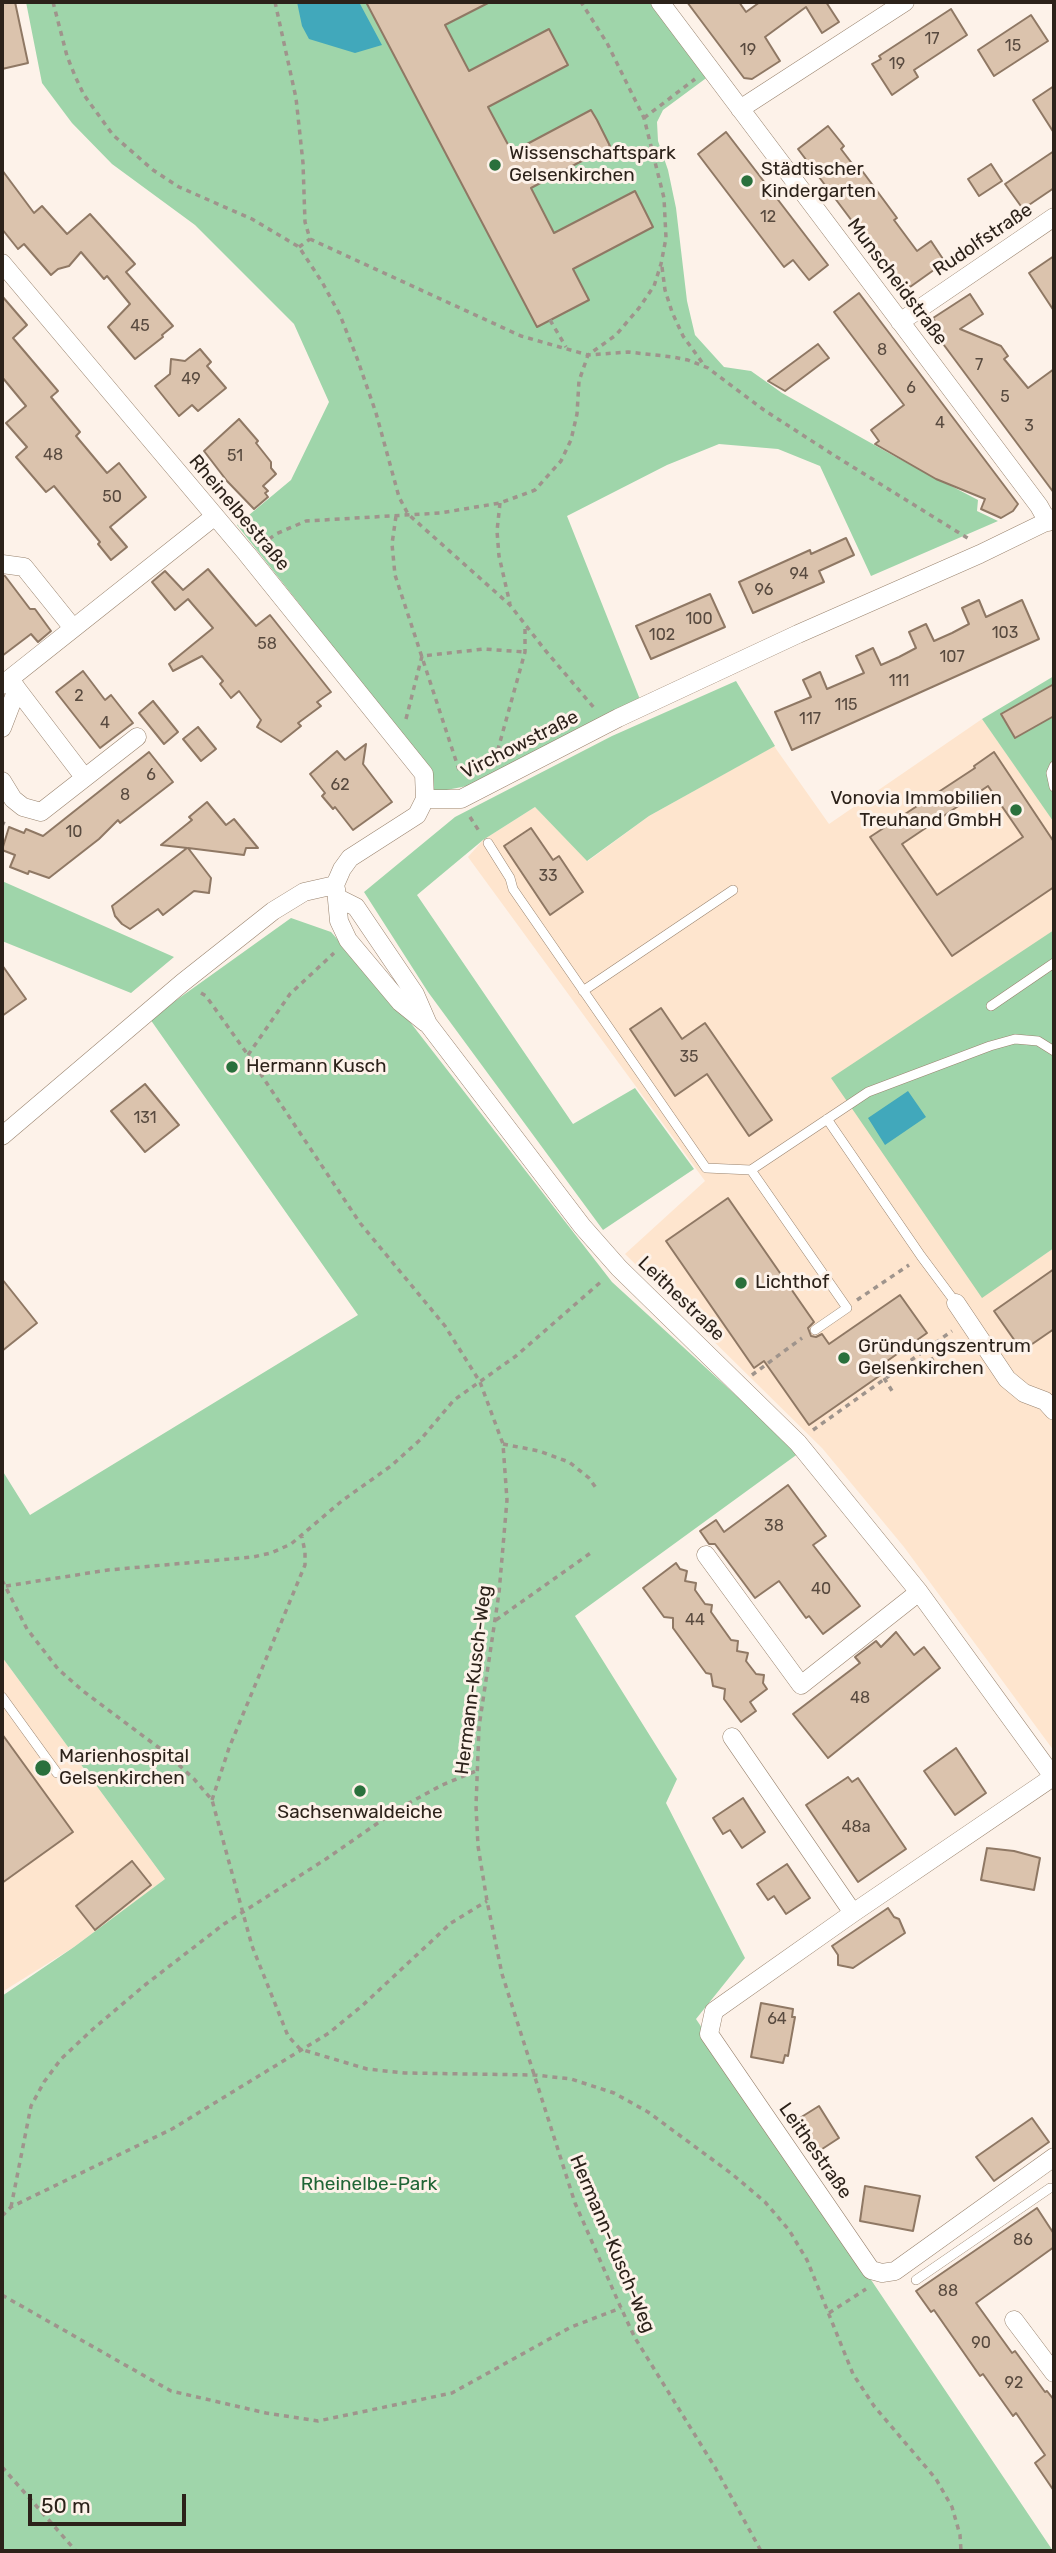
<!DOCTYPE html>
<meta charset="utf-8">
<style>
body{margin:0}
#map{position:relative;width:1056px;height:2553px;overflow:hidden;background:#fdf2e9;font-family:Rubik,sans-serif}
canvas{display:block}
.frame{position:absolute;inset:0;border:4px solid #2c221a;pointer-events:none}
.scale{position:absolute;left:28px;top:2494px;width:158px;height:32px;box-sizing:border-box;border:4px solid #2c221a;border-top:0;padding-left:9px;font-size:21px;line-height:24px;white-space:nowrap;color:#2c221a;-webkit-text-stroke:5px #fdf2e9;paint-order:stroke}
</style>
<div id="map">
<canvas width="1056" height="2553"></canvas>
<div class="frame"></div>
<div class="scale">50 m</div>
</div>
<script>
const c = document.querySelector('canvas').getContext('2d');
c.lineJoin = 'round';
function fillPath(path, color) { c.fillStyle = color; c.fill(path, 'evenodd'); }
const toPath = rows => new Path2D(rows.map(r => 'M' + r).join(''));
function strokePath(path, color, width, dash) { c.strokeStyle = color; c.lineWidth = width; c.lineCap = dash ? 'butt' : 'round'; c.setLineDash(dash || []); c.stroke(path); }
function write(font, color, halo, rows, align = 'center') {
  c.font = font + ' Rubik,sans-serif'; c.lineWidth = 6; c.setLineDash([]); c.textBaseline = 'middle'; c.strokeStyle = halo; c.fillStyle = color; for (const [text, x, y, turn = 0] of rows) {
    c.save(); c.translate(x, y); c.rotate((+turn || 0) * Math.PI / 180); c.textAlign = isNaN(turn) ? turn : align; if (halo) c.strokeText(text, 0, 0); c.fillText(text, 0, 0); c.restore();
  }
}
fillPath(toPath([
 [982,719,1054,821,1054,933,982,1297,1054,1248,1054,1751,904,1547,822,1448,625,1254,705,1181,468,857,483,840,535,807,588,861,649,816,774,746,829,824],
 [2,1657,165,1879,74,1947,2,1992]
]), '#fee5ce');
fillPath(toPath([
 [26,2,652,2,709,76,663,110,657,122,658,141,668,170,676,208,687,301,695,335,724,367,751,371,782,393,894,456,978,500,977,511,998,521,871,576,820,466,778,449,719,444,667,465,567,516,641,702,493,781,436,792,305,611,237,525,291,480,329,402,294,324,195,225,112,164,72,123,42,83],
 [1054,676,1054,821,1053,821,982,719],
 [736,681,775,746,649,816,587,861,535,807,483,840,417,895,573,1124,635,1088,694,1169,603,1230,428,992,364,892,455,817,612,736],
 [2,881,174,957,131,993,2,941],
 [291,918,331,932,410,1022,612,1282,799,1453,575,1616,677,1779,666,1803,745,1958,696,2019,1053,2551,2,2551,2,1996,74,1947,165,1879,2,1657,2,1470,30,1515,358,1315,150,1019],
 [1054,930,1054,1248,982,1298,831,1078]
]), '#9fd5aa');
fillPath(toPath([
 [297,2,359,2,382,45,355,53,309,39,302,26],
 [908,1091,926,1117,885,1145,868,1118]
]), '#41a8bb');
const building = toPath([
 [2,2,15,2,28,63,2,69,2,2],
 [366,2,490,2,445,25,469,71,549,29,568,65,488,107,512,152,591,110,597,120,610,146,531,188,554,233,635,191,653,227,573,269,589,300,537,327,366,2],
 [687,2,739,2,746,12,760,2,826,2,839,22,822,33,806,7,765,37,780,61,752,79,744,78,687,2],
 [951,9,967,35,914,70,918,77,892,95,872,64,881,59,879,56,951,9],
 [1031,15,1048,41,994,76,978,50,1031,15],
 [1054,86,1054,133,1033,100,1054,86],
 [828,126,844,146,841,149,860,174,863,172,897,218,894,220,917,251,931,241,945,262,910,287,906,281,900,285,798,149,828,126],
 [726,132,828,265,809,280,793,260,784,267,698,154,726,132],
 [1054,151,1054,188,1023,209,1005,184,1054,151],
 [991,164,1002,181,979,196,968,179,991,164],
 [2,170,34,213,42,206,67,234,90,214,135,264,126,272,173,326,162,335,163,337,135,359,108,327,130,304,107,276,104,279,81,252,69,266,58,269,51,275,24,244,18,249,2,229,2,170],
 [1054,256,1054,311,1029,273,1054,256],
 [859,293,1018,504,1013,511,1001,518,981,509,985,499,936,479,875,444,879,441,871,430,904,405,834,312,859,293],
 [970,294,983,314,960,329,1001,346,1008,356,1004,359,1028,388,1054,369,1054,493,932,329,937,325,933,318,970,294],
 [2,296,27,325,13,338,58,391,51,397,80,432,76,436,107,473,119,463,146,497,110,527,127,547,111,560,98,544,100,542,54,486,46,492,16,457,27,447,6,423,26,406,2,377,2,296],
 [818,344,829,358,822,363,785,391,768,381,818,344],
 [200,349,211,362,207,366,226,388,198,411,192,405,179,416,155,386,170,374,171,359,185,361,200,349],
 [239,419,258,441,256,443,271,462,271,468,276,474,263,486,268,491,265,493,268,497,254,509,227,481,204,451,239,419],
 [846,538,854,555,819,571,824,582,753,613,739,582,810,550,811,554,846,538],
 [208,569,256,626,270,615,331,692,317,702,321,706,298,723,301,726,281,742,257,727,261,720,239,691,231,698,220,684,223,681,202,656,173,671,169,664,213,628,188,599,175,610,152,582,165,571,183,590,208,569],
 [2,575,5,576,30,609,35,609,51,631,38,642,31,634,2,656,2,575],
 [710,594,725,627,651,659,636,626,710,594],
 [979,600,986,617,1022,600,1039,639,792,750,775,712,811,697,803,680,820,672,827,689,864,673,856,656,873,648,881,665,899,657,916,648,909,632,926,624,934,641,952,633,969,624,962,608,979,600],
 [83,671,105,700,111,695,133,723,100,748,56,692,83,671],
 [1054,684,1054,716,1015,738,1001,714,1054,684],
 [153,701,178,732,164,744,139,713,153,701],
 [198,727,216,749,201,761,183,739,198,727],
 [366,744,363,764,392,802,353,830,335,807,333,809,322,796,325,793,310,774,337,751,345,760,366,744],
 [149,752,173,782,120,823,118,820,99,839,49,878,29,871,28,874,10,867,15,855,2,850,9,827,24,833,26,829,43,836,149,752],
 [994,752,1054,842,1054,887,952,956,870,837,975,768,974,766,994,752],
 [988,786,1023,837,937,895,902,844,988,786],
 [207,802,226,825,234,819,258,848,246,848,244,855,188,848,211,878,209,893,194,891,163,915,158,909,130,929,122,924,115,916,112,906,187,848,161,845,192,820,189,817,207,802],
 [531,828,553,860,559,856,583,892,550,915,504,846,531,828],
 [2,965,26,999,2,1016,2,965],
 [661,1008,682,1039,705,1023,772,1120,749,1136,707,1074,675,1096,630,1029,661,1008],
 [145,1084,179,1125,145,1152,111,1111,145,1084],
 [728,1198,814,1322,808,1328,811,1336,816,1337,822,1334,829,1344,900,1295,927,1333,880,1366,885,1372,809,1425,764,1361,754,1368,666,1241,728,1198],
 [1054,1269,1054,1329,1022,1351,994,1311,1054,1269],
 [2,1279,37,1323,2,1351,2,1279],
 [788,1485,826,1536,813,1545,860,1606,823,1634,809,1616,806,1618,779,1581,755,1598,715,1544,709,1544,700,1531,716,1520,724,1532,788,1485],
 [676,1563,680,1569,687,1571,685,1581,696,1583,695,1590,705,1604,712,1605,711,1612,731,1640,738,1641,737,1651,748,1653,746,1661,756,1674,764,1675,763,1683,767,1689,750,1702,756,1711,741,1722,724,1699,725,1689,713,1686,711,1674,706,1673,673,1628,673,1618,664,1617,643,1588,676,1563],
 [896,1632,914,1655,924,1647,940,1668,828,1758,793,1714,860,1663,855,1657,876,1641,881,1647,896,1632],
 [2,1734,73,1832,2,1883,2,1734],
 [956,1748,986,1793,955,1815,924,1771,956,1748],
 [848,1777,852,1782,858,1778,906,1849,858,1882,806,1805,848,1777],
 [743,1798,765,1832,742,1848,730,1830,723,1834,713,1818,743,1798],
 [987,1848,1014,1851,1040,1858,1034,1890,981,1880,987,1848],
 [132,1861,151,1885,95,1930,76,1906,132,1861],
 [787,1864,810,1898,786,1914,774,1896,768,1900,757,1884,787,1864],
 [888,1908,894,1917,899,1919,905,1933,853,1968,838,1965,838,1955,832,1946,888,1908],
 [761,2003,793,2009,792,2017,795,2017,788,2056,785,2055,783,2063,751,2057,761,2003],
 [819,2106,839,2138,816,2153,795,2121,819,2106],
 [1032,2118,1049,2142,994,2181,976,2157,1032,2118],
 [865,2186,920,2196,913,2231,860,2221,865,2186],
 [1037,2208,1054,2234,1054,2247,976,2303,1012,2353,1015,2351,1045,2392,1047,2391,1054,2400,1054,2491,1035,2463,1045,2455,1016,2413,1013,2416,983,2374,980,2376,934,2310,931,2312,916,2291,1037,2208]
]);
fillPath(building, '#dbc3ad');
strokePath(building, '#8f7864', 2);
const lane = toPath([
 [1054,766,1051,773,1054,787],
 [488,843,510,878,513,889,706,1168,751,1170,868,1092,990,1046,1015,1039,1038,1041,1054,1051],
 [583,991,733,890],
 [991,1006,1054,963],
 [827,1119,921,1256,956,1303],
 [751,1170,847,1308,815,1330],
 [2,1697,57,1773],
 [916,2280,1050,2188,1054,2188]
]);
const street = toPath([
 [660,2,1039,506,1048,522],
 [740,109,905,2],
 [2,263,247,554,424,774,425,799,417,815,350,858,342,869,335,885],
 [900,322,1054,217],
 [2,564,24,567,73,628],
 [2,685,215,516],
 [17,689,84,777],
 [2,728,17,689,13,683],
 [2,781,13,799,23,807,41,812,137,737],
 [425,799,461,799,618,718,798,634,980,554,1054,518],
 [336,889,339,921,348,940,400,1002,426,1023],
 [338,898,356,907,415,994,428,1024,582,1226,619,1268,798,1443,919,1592,1054,1778],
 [2,1136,182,983,273,911,304,892,335,885],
 [956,1303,1007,1379,1024,1393,1045,1401,1054,1411],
 [706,1555,801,1685,919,1592],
 [732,1737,853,1913],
 [1053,1777,853,1913,714,2011,709,2034,871,2270,882,2273,895,2271,1054,2157],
 [1014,2320,1054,2373]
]);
strokePath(lane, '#99836e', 10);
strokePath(street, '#99836e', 19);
strokePath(toPath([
 [53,2,67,56,75,76,84,95,113,135,153,170,179,187,252,219,299,247,322,282,340,315,357,358,376,413,399,497,408,514,510,605,545,650,595,709],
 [275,2,296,98,303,163,305,222,310,239,521,336,588,355,628,352,673,357,688,360,708,368,764,410,832,454,969,539],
 [644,118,695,79],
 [299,247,310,239],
 [662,267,665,290,672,312,683,336,704,365],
 [550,320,566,347],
 [500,503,497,531,499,556,510,604],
 [396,516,392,544,395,575,459,770],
 [261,545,276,534,306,521,440,513,500,503,535,490,561,461,571,440,577,414,579,381,588,355,616,335,639,308,654,286,661,264,666,238,664,198,644,118,607,43,581,2],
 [406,719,422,656,484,649,525,652],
 [495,760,525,652,525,625],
 [470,817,479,831],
 [2,826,6,817],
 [201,993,206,996,248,1055,360,1223,445,1326,480,1382,503,1444,507,1500,499,1593,479,1727,476,1806,478,1846,487,1901,502,1974,575,2203,621,2308,635,2338,716,2469,761,2551],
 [248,1055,290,994,334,953],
 [857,1300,909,1265],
 [926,1349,933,1361],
 [752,1375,802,1338],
 [884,1378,894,1394],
 [813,1430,952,1331],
 [503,1444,539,1451,569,1462,589,1478,596,1488],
 [2,1580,27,1629,58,1669,83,1691,166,1753,194,1779,212,1800,252,1946,288,2036,300,2049,367,2069,405,2073,535,2075,571,2079,614,2093,648,2112,732,2174,765,2202,789,2230,807,2260,853,2374,874,2406,936,2479,952,2507,960,2535,961,2551],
 [6,1586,108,1570,253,1557,271,1553,291,1544,343,1500,391,1466,421,1439,454,1400,516,1356,603,1280],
 [496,1620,592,1552],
 [212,1800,229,1748,305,1565,305,1552,302,1537],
 [11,2207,31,2106,44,2082,61,2059,93,2029,145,1985,224,1924,326,1859,398,1809,442,1785,476,1771],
 [2,2216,11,2207,172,2129,329,2033,363,2005,451,1923,487,1901],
 [2,2295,171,2391,266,2413,318,2421,452,2393,571,2327,621,2308],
 [829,2313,866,2289],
 [2,2467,76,2551]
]), '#9f948c', 3.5, [5, 5]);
strokePath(lane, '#fff', 9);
strokePath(street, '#fff', 18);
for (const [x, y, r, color] of [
 [495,165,7,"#2a703c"],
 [747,181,7,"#2a703c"],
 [1016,810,7,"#2a703c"],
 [232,1067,7,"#2a703c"],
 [741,1283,7,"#2a703c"],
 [844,1358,7,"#2a703c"],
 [43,1768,9,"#2a703c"],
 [360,1791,7,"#2a703c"]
]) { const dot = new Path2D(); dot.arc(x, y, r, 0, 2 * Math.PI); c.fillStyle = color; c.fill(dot); strokePath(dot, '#fdf2e9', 2.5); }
write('16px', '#584a3f', null, [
 ["17",932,39],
 ["15",1013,46],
 ["19",748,50],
 ["19",897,64],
 ["12",768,217],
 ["45",140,326],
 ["8",882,350],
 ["7",979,365],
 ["49",191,379],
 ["6",911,388],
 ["5",1005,397],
 ["4",940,423],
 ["3",1029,426],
 ["48",53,455],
 ["51",235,456],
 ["50",112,497],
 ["94",799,574],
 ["96",764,590],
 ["100",699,619],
 ["103",1005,633],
 ["102",662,635],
 ["58",267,644],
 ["107",952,657],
 ["111",899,681],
 ["2",79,696],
 ["115",846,705],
 ["117",810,719],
 ["4",105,723],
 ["6",151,775],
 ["62",340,785],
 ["8",125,795],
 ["10",74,832],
 ["33",548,876],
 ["35",689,1057],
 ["131",145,1118],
 ["38",774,1526],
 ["40",821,1589],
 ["44",695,1620],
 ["48",860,1698],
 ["48a",856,1827],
 ["64",777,2019],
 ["86",1023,2240],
 ["88",948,2291],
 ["90",981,2343],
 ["92",1014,2383]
]);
write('19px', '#2c221a', '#fdf2e9', [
 ["Wissenschaftspark",509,154],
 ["Gelsenkirchen",509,176],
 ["Städtischer",761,170],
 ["Kindergarten",761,192],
 ["Vonovia Immobilien",1002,799,"right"],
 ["Treuhand GmbH",1002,821,"right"],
 ["Hermann Kusch",246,1067],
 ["Lichthof",755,1283],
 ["Gründungszentrum",858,1347],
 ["Gelsenkirchen",858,1369],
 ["Marienhospital",59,1757],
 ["Gelsenkirchen",59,1779],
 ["Sachsenwaldeiche",360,1813,"center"]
], 'left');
write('19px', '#2c221a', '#fdf2e9', [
 ["Rudolfstraße",983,240,-34],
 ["Munscheidstraße",897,282,53],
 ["Rheinelbestraße",239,513,50],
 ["Virchowstraße",520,745,-27],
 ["Leithestraße",681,1299,44],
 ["Hermann-Kusch-Weg",474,1680,-83],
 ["Leithestraße",815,2151,55],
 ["Hermann-Kusch-Weg",612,2244,67]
]);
write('19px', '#206536', '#fdf2e9', [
 ["Rheinelbe-Park",369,2185]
]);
</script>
